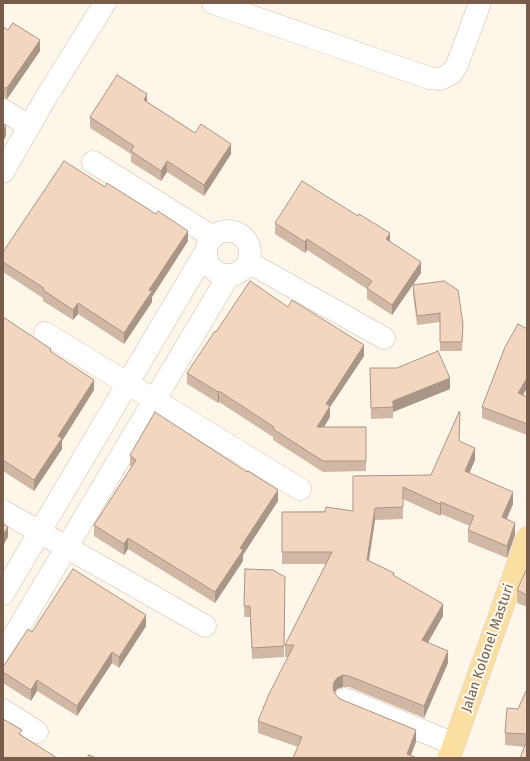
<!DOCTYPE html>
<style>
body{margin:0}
#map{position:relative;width:530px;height:761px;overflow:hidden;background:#fdf6e9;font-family:"Fira Sans",sans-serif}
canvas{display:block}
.frame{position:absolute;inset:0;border:4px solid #785d4c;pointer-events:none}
</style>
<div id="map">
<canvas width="530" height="761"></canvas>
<div class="frame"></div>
</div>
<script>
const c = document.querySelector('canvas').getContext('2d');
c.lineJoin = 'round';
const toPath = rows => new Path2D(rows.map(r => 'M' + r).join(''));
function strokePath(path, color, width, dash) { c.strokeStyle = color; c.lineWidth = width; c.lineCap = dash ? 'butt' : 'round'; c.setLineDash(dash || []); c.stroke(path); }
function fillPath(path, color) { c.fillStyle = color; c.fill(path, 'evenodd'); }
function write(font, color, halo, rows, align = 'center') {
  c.font = font + ' "Fira Sans",sans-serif'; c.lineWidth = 4; c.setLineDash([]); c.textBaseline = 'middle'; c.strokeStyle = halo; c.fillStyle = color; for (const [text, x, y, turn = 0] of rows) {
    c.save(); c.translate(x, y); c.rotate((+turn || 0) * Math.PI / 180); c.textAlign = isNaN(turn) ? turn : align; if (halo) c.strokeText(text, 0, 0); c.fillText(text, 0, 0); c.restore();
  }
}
const minor = toPath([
 [213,3,429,78,440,79,451,74,457,65,480,3],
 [3,110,29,126],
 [93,162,213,237],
 [3,172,45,99,105,3],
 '206 253a22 22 0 1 1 44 0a22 22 0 1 1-44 0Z',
 [248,262,384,338],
 [45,333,300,489],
 [3,511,205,626],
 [3,594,206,251],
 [3,654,229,275],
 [345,699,454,744],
 [3,710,37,732]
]);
const primary = toPath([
 [449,758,527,538]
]);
strokePath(minor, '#cfbeae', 23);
strokePath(primary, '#dcd5d0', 23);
strokePath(minor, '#fff', 22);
strokePath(primary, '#fbdea1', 22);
fillPath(toPath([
 [3,27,40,51,7,99,3,98],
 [147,102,195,133,231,154,204,196,167,172,161,181,131,162,131,154,90,128,90,117],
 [275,223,421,273,392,315,367,299,367,289,307,250,305,253,275,234],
 [188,241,152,297,152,302,124,344,78,314,73,320,43,301,43,298,3,272,3,252],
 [413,285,463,324,462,351,440,351,440,322,417,325,413,294],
 [288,307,364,356,330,407,330,417,324,427,366,427,366,471,323,472,273,440,273,437,219,402,218,403,187,384,187,373,216,332],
 [3,317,51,352,94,390,62,441,62,449,34,491,3,471],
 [370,368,397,368,450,389,393,412,393,418,371,419],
 [523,395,527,397,527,435,482,418,482,407],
 [460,424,459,441,475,460,469,473,513,504,507,519,515,535,507,558,468,542,468,530,470,526,441,514,440,516,403,499,403,519,375,520,369,561,394,576,443,616,428,643,448,663,424,718,349,687,343,687,337,689,334,693,340,699,416,742,298,747,258,733,258,721,288,657,285,657,285,645,326,564,282,564,282,512,353,511,353,476,431,475],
 [130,455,278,501,243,555,243,561,215,603,128,549,124,555,94,536,94,525,132,467,130,466],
 [527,568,527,607,517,603,517,590],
 [245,569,285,577,284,657,252,659,250,617,244,617],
 [146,626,119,668,112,663,77,716,37,691,31,701,3,683,3,667,32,632],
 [527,689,527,758,525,747,505,745,505,733,518,709]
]), '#d0b8a5');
fillPath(toPath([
 [40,40,40,51,7,99,7,88],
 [147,94,147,105,144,100],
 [6,125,6,136,3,142,3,131],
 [231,144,231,154,204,196,204,185],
 [167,161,167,172,161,181,161,171],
 [188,231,188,241,152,297,152,302,124,344,124,333,149,290],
 [390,233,390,244,386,239],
 [307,239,307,250,305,253,305,242],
 [421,262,421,273,392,315,392,305],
 [78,303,78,314,73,320,73,310],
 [364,345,364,356,330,407,330,417,317,438,317,427,326,404],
 [450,378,450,389,393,412,393,401],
 [527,378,527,388,518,404,518,393],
 [94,380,94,390,62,441,62,449,34,491,34,480,58,436],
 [219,391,219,402,218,403,218,392],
 [475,448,475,460,465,483,465,471],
 [278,490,278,501,243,555,243,561,215,603,215,592,240,548],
 [513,492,513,504,502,529,502,517],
 [441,502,441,514,440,516,440,504],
 [375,508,375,520,367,572,367,560],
 [515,523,515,535,507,558,507,546],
 [8,527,8,537,3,546,3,535],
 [128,538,128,549,124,555,124,544],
 [443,604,443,616,422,652,422,640],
 [146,615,146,626,119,668,119,657],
 [448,651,448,663,424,718,424,706],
 [112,652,112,663,77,716,77,706],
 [343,675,343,687,337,689,334,694,333,688,334,682,337,678],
 [37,680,37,691,31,701,31,690],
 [416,730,416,742,410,758,407,754]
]), '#a99686');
const building = toPath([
 [13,23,40,40,7,88,3,88,3,27,8,30,13,23],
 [117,75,147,94,144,100,195,133,201,124,231,144,204,185,167,161,161,171,131,151,134,146,90,117,117,75],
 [3,124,6,125,3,131,3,124],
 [64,161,105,187,107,183,156,214,158,211,188,231,149,290,152,291,124,333,78,303,73,310,43,290,44,288,3,262,3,252,64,161],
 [302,181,358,216,359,214,390,233,386,239,421,262,392,305,367,288,372,281,307,239,305,242,275,223,302,181],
 [250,281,288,307,292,300,364,345,326,404,330,406,317,427,366,427,366,461,323,461,273,429,274,427,219,391,218,392,187,373,215,331,216,332,250,281],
 [444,281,458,290,463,324,462,342,440,342,440,313,417,316,413,285,444,281],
 [3,317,51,349,50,351,94,380,58,436,62,438,34,480,3,460,3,317],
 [518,324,527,329,527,378,518,393,527,397,527,424,482,407,505,347,518,324],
 [438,351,450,378,393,401,393,407,371,408,370,368,397,368,438,351],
 [155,412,247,472,248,471,278,490,240,548,243,550,215,592,128,538,124,544,94,525,136,460,130,455,155,412],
 [459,412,460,412,459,441,475,448,465,471,513,492,502,517,515,523,507,546,468,530,474,516,441,502,440,504,403,487,403,507,375,508,367,560,394,573,393,575,443,604,422,640,448,651,424,706,349,676,343,675,337,678,334,682,333,688,335,694,340,699,416,730,407,754,417,758,293,758,302,737,258,721,269,694,294,645,285,645,332,552,282,552,282,512,325,512,326,507,353,511,353,476,431,475,459,412],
 [3,523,8,527,3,535,3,523],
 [527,568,527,595,517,590,527,568],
 [73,569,146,615,119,657,112,652,77,706,37,680,31,690,3,672,3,667,28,629,32,632,73,569],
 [245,569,273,570,285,577,284,646,252,648,250,606,244,606,245,569],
 [527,689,527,734,505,733,507,708,518,709,527,689],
 [3,719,22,730,19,734,57,758,3,758,3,719],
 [527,740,527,758,520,758,527,740],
 [89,755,96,758,87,758,89,755]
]);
fillPath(building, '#f2d6c0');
strokePath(building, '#a99686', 1);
write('14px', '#785d4c', '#fffaef', [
 ["Jalan Kolonel Masturi",488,648,-71]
]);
</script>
